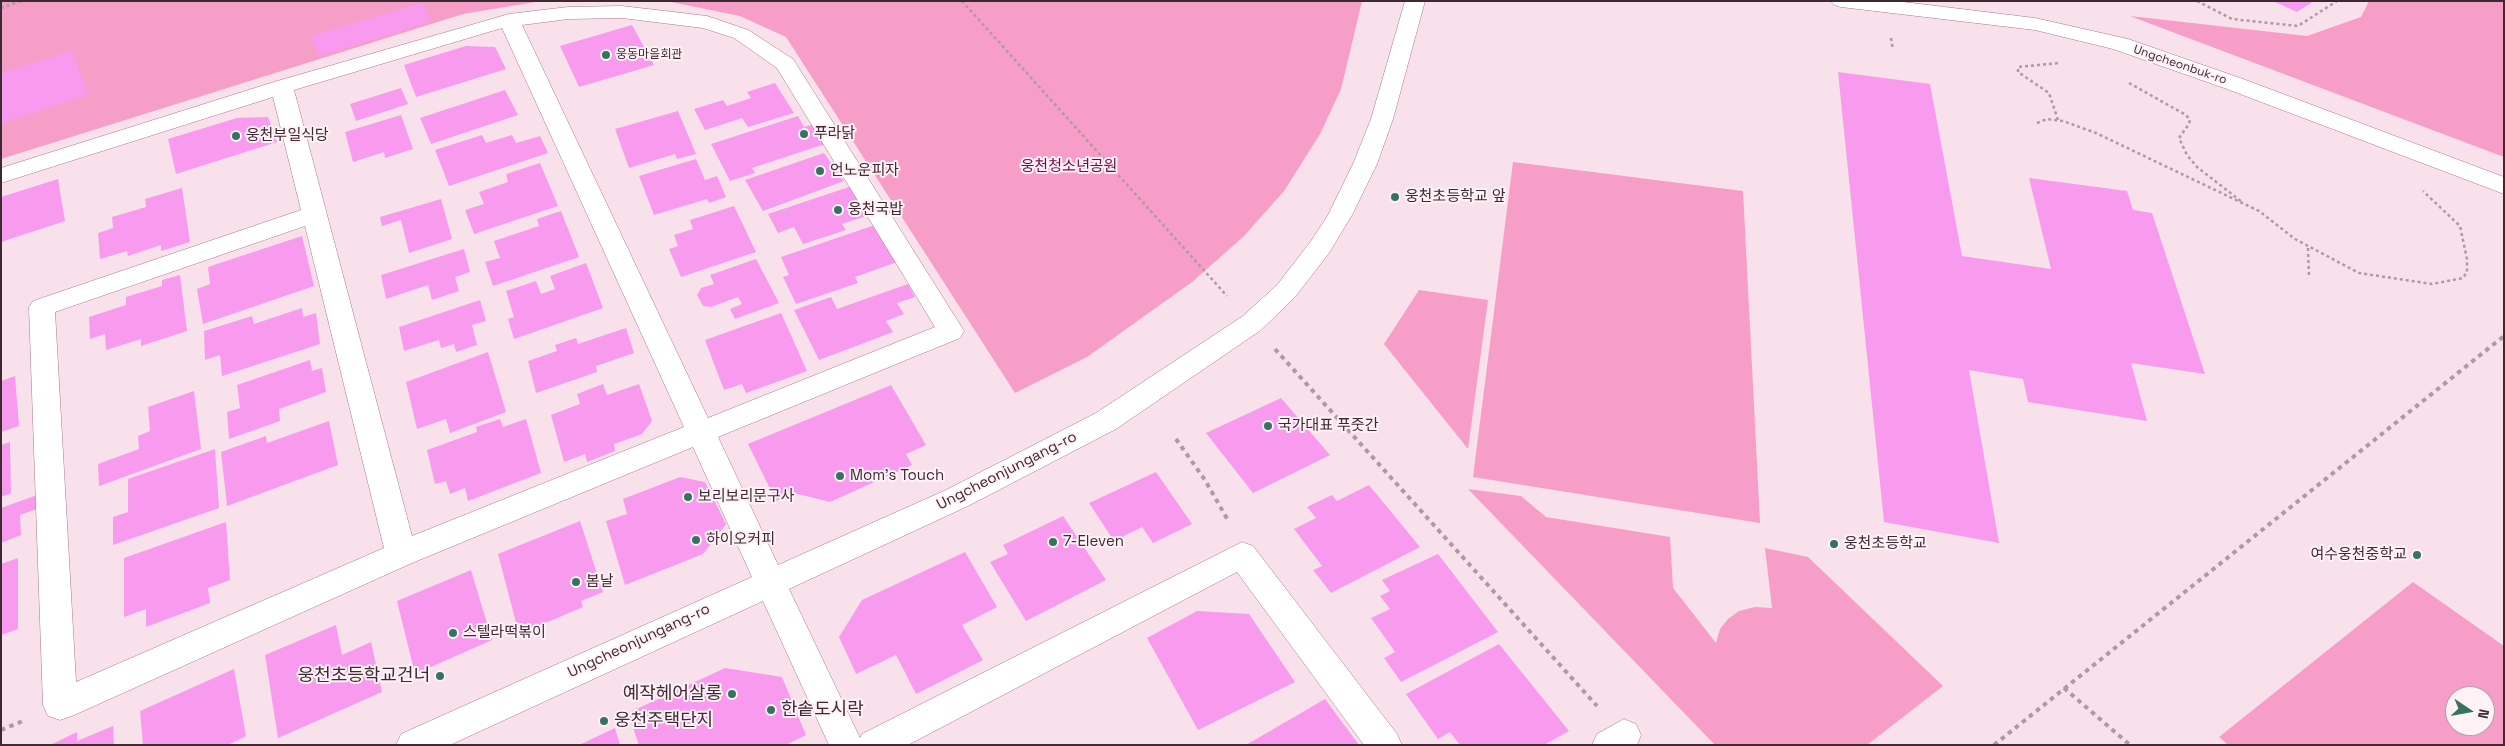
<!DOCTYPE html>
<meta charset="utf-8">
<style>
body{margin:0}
#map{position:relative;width:2505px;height:746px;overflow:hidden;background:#f8e1eb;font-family:"Space Grotesk",sans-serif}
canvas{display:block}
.frame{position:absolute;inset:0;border:2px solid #3e2832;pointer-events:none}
.north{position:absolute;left:2445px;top:686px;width:50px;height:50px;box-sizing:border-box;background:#fef2f7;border:1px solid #b1a1a8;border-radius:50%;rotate:102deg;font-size:14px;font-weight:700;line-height:20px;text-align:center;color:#3e2832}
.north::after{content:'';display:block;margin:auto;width:18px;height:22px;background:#357360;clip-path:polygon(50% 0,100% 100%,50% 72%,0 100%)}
</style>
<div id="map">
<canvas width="2505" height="746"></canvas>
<div class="frame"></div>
<div class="north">N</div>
</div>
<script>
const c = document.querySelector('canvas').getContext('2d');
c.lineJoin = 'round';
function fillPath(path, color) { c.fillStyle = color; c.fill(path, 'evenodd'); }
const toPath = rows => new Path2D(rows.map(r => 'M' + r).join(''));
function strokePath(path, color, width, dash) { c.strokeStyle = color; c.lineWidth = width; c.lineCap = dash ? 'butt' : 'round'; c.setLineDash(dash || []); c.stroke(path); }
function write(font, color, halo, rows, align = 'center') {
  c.font = font + ' "Space Grotesk","Noto Sans KR",sans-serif'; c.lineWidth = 4; c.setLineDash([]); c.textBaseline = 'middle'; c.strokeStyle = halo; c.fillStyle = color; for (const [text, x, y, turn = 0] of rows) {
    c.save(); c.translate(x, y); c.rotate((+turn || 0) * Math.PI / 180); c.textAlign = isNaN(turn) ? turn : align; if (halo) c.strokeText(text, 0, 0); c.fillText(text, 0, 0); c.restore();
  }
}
fillPath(toPath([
 [1,1,541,1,463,14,1,159],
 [666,1,1362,1,1341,89,1320,134,1284,191,1243,237,1192,282,1087,357,1015,393,786,37,740,16],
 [2369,1,2504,1,2504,157,2130,16,2307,36,2361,17],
 [1513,162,1743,191,1760,523,1473,477],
 [1419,290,1488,300,1468,449,1384,344],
 [1468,489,1521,496,1546,517,1670,537,1673,588,1716,643,1720,629,1728,619,1739,611,1755,607,1772,608,1765,548,1808,557,1943,686,1867,745,1715,745],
 [2413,582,2504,646,2504,745,2228,745,2219,737],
 [2455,696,2485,696,2485,726,2455,726]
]), '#f69ec7');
fillPath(toPath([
 [2273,1,2314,1,2297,12],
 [422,3,432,21,319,56,310,36],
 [632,25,654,65,579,87,560,46],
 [466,46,495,47,506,69,416,97,404,65],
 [72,51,88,95,1,123,1,73],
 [1838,72,1930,84,1962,256,2051,269,2029,178,2127,191,2133,210,2152,213,2205,374,2131,363,2147,421,2028,402,2023,379,1969,370,1999,543,1884,522],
 [775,83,794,113,748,127,742,118,705,130,694,109,723,100,727,106,751,98,747,92],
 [401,88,408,104,356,121,350,104],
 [505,90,518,115,431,144,420,118],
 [678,111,696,154,677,159,675,154,629,168,615,129],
 [401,115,413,149,385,158,384,152,353,162,345,132],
 [798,116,804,127,814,124,825,144,752,168,755,173,730,181,711,144],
 [268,117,277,142,176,174,168,139,237,118],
 [482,135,486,143,512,135,516,143,540,136,548,153,449,186,435,150],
 [824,153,844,181,763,211,745,180],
 [696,159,705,180,717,176,726,197,709,203,707,199,654,215,639,176],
 [540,163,558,206,474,234,465,210,484,204,479,192,508,182,506,174],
 [58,179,65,221,1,242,1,197],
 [852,186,870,215,842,224,846,230,803,244,794,227,778,233,768,214],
 [182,188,190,242,161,251,161,245,128,256,127,251,100,259,98,233,113,228,112,217,146,207,145,199],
 [441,199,452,239,409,253,401,220,382,226,380,217],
 [734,206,756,252,681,277,669,249,678,246,674,235,693,229,690,220],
 [561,211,579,257,493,286,485,262,500,258,494,241,539,226,537,219],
 [875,225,897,262,855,277,858,283,796,304,783,277,789,275,781,257],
 [302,236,314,286,203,324,197,289,210,284,208,267],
 [464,249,470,272,455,277,459,291,432,300,428,285,386,299,381,275],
 [756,259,779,303,735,319,730,309,742,304,738,297,711,307,703,306,697,295,701,288,714,284,710,275],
 [586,263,603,308,514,339,508,319,514,317,506,291,536,281,541,294,555,289,550,276],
 [180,275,187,331,141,346,141,339,106,350,105,334,90,339,89,317,126,305,126,297,162,286,162,280],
 [908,284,915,297,897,303,904,314,886,321,893,332,819,360,794,310,831,297,837,309],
 [480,300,486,321,472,325,477,345,456,352,454,344,441,348,439,340,404,351,399,327],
 [302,308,303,317,316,313,320,344,222,376,220,355,205,360,204,331,252,316,254,324],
 [781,313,807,371,746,393,742,384,724,390,705,340],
 [626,328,634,353,596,366,597,372,536,393,528,361,557,351,555,345,576,338,578,344],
 [488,352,506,412,450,433,446,419,417,429,406,382],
 [310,360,312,371,322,368,326,392,279,409,280,421,229,439,227,412,240,408,237,385],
 [15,376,19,426,1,432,1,381],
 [603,384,607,395,639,384,652,421,642,434,614,444,615,451,587,462,585,454,564,462,551,415,580,404,577,394],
 [891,385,926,445,906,454,912,465,830,502,794,493,776,501,748,444],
 [194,391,201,449,99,486,98,464,139,449,138,436,150,431,148,407],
 [1281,398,1330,455,1253,493,1206,433],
 [500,419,503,427,526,419,541,473,468,501,465,488,450,494,446,481,435,484,427,450,477,432,476,427],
 [329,421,338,465,227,506,221,452,266,436,267,443],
 [10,442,11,493,1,497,1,445],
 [215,449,219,508,113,545,113,517,128,512,128,479],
 [1156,472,1192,524,1153,543,1142,527,1114,541,1089,503],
 [680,477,705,482,726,524,703,554,625,585,606,521,627,514,623,499],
 [1369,485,1420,547,1331,593,1313,570,1322,566,1294,529,1316,518,1307,507,1332,495,1337,501],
 [40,494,40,508,20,515,21,535,1,543,1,508],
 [1063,516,1106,580,1026,621,990,562,1008,554,1003,545],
 [580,521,603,592,581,601,583,607,519,634,498,554],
 [226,522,230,580,208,588,210,603,146,627,146,609,124,617,124,558],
 [965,552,997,607,962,625,983,660,916,694,896,655,856,674,839,637,862,600],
 [1438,554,1498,632,1401,682,1384,658,1395,652,1371,618,1390,609,1380,596,1390,591,1382,580],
 [18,558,18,629,1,635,1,564],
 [471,570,492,640,415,674,397,601],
 [1197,611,1249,614,1295,682,1198,730,1147,638],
 [336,625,342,655,371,642,382,692,278,738,265,655],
 [1499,644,1569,731,1544,745,1460,745,1450,732,1438,739,1406,694],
 [725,668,782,677,806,735,786,745,639,745,628,713],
 [234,669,246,736,228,745,143,745,140,711],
 [1325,699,1359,745,1246,745],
 [113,726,114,745,50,745,77,732,77,741],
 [615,728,620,745,579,745]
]), '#f89bef');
const minor = toPath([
 [1405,1,1425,1,1393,119,1377,164,1352,215,1329,253,1295,297,1261,330,1116,429,968,506,789,589,860,738,862,734,1242,542,1253,546,1397,734,1402,745,1364,745,1237,572,908,745,829,745,763,601,450,745,396,745,401,734,752,577,693,447,412,563,72,716,60,720,48,716,43,705,29,307,33,301,301,210,273,97,1,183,1,168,274,82,509,14,568,7,622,6,707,16,748,30,793,59,964,331,960,338,718,437,778,565,946,490,1096,413,1243,316,1277,285,1311,241,1328,215,1353,164,1371,119,1405,1],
 [622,18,703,28,734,38,777,68,935,327,708,418,522,25,568,19,622,18],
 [502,28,684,427,412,536,294,90,502,28],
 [305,226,384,548,76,682,55,312,305,226],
 [1831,1,1895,1,2035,18,2128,39,2243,79,2504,177,2504,194,2227,89,2113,49,2035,30,1841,7,1834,5,1831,1],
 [1624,719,1636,724,1641,735,1637,745,1592,745,1597,734,1624,719]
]);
strokePath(minor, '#ab768e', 1);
strokePath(toPath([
 [962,1,1227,296],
 [2197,1,2232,19,2298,26,2337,1],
 [1,8,21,1],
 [1891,38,1893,50],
 [2129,83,2186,115,2190,120,2189,124,2179,138,2187,155,2197,167,2242,202],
 [2058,120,2049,93,2018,72,2018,67,2059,63],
 [2037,123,2047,119,2063,121,2096,133,2259,211,2295,239,2359,273,2432,284,2463,278,2467,272,2467,259,2460,226,2423,191],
 [2308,248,2309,276]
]), '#b099a3', 2.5, [3, 3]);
strokePath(toPath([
 [1275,349,1597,706],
 [1176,439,1205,480,1229,522],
 [2064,688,2130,745],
 [1,730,23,721],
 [1994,745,2504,336]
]), '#b099a3', 4, [4.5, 4.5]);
fillPath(minor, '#fff');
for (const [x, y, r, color] of [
 [606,55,5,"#357360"],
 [804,134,5,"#357360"],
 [236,136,5,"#357360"],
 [820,171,5,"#357360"],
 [1395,197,5,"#357360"],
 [838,210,5,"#357360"],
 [1268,426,5,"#357360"],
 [840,476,5,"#357360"],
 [688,497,5,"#357360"],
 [696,540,5,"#357360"],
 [1053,542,5,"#357360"],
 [1834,544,5,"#357360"],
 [2417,555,5,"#357360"],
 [576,582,5,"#357360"],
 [453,633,5,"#357360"],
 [440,676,5,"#357360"],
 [732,694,5,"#357360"],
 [771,710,5,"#357360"],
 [604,721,5,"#357360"]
]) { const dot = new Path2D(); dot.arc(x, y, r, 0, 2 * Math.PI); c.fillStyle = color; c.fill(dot); strokePath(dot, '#fef2f7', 2); }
write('12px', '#3e2832', '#fef2f7', [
 ["웅동마을회관",616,55]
], 'left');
write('12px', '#3e2832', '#fef2f7', [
 ["Ungcheonbuk-ro",2180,65,19]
]);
write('15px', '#3e2832', '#fef2f7', [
 ["푸라닭",814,134],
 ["웅천부일식당",246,136],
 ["언노운피자",830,171],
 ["웅천초등학교 앞",1405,197],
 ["웅천국밥",848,210],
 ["국가대표 푸줏간",1278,426],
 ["Mom's Touch",850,476],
 ["보리보리문구사",698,497],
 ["하이오커피",706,540],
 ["7-Eleven",1063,542],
 ["웅천초등학교",1844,544],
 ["여수웅천중학교",2407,555,"right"],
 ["봄날",586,582],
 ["스텔라떡볶이",463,633]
], 'left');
write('15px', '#720849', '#fef2f7', [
 ["웅천청소년공원",1069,167]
]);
write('15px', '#3e2832', '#fef2f7', [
 ["Ungcheonjungang-ro",1007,471,-27],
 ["Ungcheonjungang-ro",639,641,-25]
]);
write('18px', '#3e2832', '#fef2f7', [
 ["웅천초등학교건너",430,676],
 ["예작헤어살롱",722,694],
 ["한솥도시락",781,710,"left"],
 ["웅천주택단지",614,721,"left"]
], 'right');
</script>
